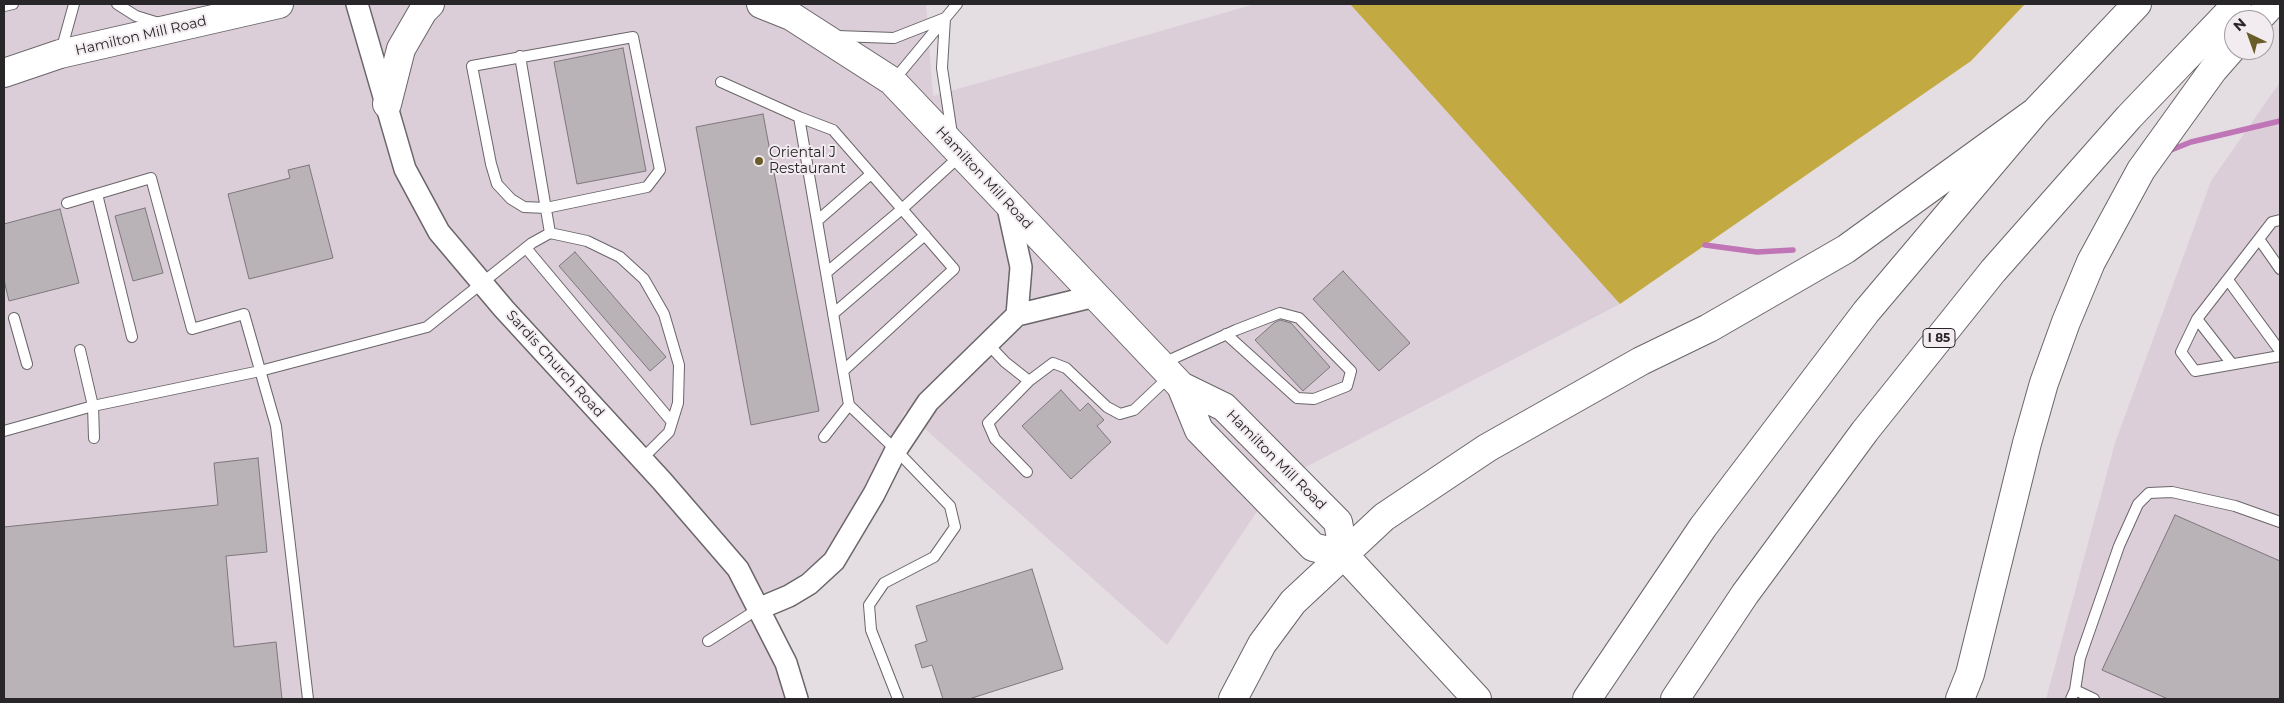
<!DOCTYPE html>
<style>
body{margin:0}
#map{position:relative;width:2284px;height:703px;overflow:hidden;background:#e4dee3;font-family:Montserrat,sans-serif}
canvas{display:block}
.frame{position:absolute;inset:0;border:5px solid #282628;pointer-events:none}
.north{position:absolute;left:2224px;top:10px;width:50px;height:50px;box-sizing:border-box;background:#f2ebf0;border:1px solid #a19ca0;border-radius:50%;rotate:318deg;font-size:14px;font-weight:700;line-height:20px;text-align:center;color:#282628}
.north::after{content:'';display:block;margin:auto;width:18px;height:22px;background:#695c29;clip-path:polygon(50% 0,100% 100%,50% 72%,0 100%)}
</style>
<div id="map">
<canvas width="2284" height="703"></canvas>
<div class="frame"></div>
<div class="north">N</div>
</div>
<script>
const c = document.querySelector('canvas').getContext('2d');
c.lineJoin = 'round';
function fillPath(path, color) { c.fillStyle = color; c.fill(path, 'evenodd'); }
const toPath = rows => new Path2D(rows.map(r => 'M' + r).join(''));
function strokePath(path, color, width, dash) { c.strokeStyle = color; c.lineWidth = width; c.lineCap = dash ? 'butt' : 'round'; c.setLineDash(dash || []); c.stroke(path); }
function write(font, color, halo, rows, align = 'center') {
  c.font = font + ' Montserrat,sans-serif'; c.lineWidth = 4; c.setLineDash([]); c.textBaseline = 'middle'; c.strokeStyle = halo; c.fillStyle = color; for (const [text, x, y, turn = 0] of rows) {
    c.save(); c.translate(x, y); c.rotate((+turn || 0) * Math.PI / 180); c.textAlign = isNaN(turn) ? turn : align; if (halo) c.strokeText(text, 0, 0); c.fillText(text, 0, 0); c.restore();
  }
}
fillPath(toPath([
 [4,4,926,4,933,96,1255,4,1350,4,1620,304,1277,482,1167,645,905,411,850,536,761,605,804,699,4,699],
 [2280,82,2280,699,2046,699,2115,443,2211,181]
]), '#dbced8');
fillPath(toPath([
 [1350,4,2025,4,1971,61,1620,304]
]), '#c2a942');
strokePath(toPath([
 [2166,152,2191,142,2280,121],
 [1705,245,1757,252,1793,250]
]), '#bf75b6', 5.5);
const building = toPath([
 [623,48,646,171,577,184,554,62,623,48],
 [763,114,819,411,751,425,696,127,763,114],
 [309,165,333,258,249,279,228,194,290,178,288,170,309,165],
 [145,208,163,273,133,281,115,216,145,208],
 [60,209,79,283,9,301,4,280,4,224,60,209],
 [575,252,666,357,650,371,559,266,575,252],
 [1343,271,1410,343,1379,371,1313,299,1343,271],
 [1280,320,1291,323,1330,367,1303,391,1255,340,1274,323,1280,320],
 [1061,390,1080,411,1088,403,1104,420,1097,426,1111,442,1071,479,1022,426,1061,390],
 [258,458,267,552,226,556,234,647,276,642,282,699,4,699,4,527,218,505,214,463,258,458],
 [2175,515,2280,561,2280,699,2168,699,2102,670,2175,515],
 [1032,569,1063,669,969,699,943,699,932,665,922,668,915,645,927,641,916,606,1032,569]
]);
fillPath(building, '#b9b3b8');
strokePath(building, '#7d787c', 1);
const lane = toPath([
 [117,4,136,16,162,24],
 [4,6,13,4],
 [945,18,942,68,952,134],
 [837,36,894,38,945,18],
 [633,37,660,170,647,187,546,208,524,207,511,199,497,184,491,164,472,66,633,37],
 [61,51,74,4],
 [894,80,957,4],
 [721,82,799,117,843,371],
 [799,117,833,130,902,209,826,273],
 [67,203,97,194],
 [2280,220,2272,222,2197,319,2181,352,2195,371,2280,356],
 [817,221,871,174],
 [550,233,587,241,620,257,644,279,664,314,679,365,678,403,669,432,642,459],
 [2259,239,2280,269],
 [526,248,672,422],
 [2228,280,2280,351],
 [833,314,925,235],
 [14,318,27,364],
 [2197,319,2232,364],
 [132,337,97,194,151,178,192,329,244,314,276,426,308,699],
 [987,343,1005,362,1029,381,1053,363,1066,368,1107,407,1120,414,1134,410,1170,376],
 [80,350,93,406,94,438],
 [1161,364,1236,330,1280,313,1299,318,1351,371,1347,386,1314,399,1297,398,1226,334],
 [4,431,93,406,260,371,427,327,532,243,550,233,520,56],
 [824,437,849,405],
 [1027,472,995,439,988,423,1029,381],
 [708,641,758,609],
 [2075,690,2080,658,2119,546,2138,504,2149,493,2172,492,2235,506,2280,522],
 [898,699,871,630,869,605,884,583,934,557,955,527,950,506,896,450,849,405,843,371,954,269,902,209,961,155],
 [2071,699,2075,690,2094,699]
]);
const street = toPath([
 [357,4,405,169,439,232,504,309,662,481,738,569,786,663,797,699],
 [1007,203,1021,267,1017,315],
 [758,609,789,596,809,584,834,561,874,494,896,450,928,402,1017,315,1095,296]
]);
const secondary = toPath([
 [761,4,791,16,892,81,1181,386,1199,430,1313,547,1344,555],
 [4,73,60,54,279,4],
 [387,104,401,49,423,11,430,4],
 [1181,386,1224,407,1338,522,1344,555,1477,699]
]);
const highway = toPath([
 [2257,20,2272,4],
 [1233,699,1262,644,1293,602,1384,517,1487,448,1641,361,1709,328,1846,249,2035,112],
 [1587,699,1703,527,1866,312,2035,112,2137,4],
 [1675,699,1745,594,1865,431,1993,271,2129,117,2237,4],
 [1960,699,1970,674,2027,443,2044,383,2066,322,2091,262,2141,170,2213,70,2234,46]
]);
strokePath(lane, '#6a6569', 12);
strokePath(street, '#6a6569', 24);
strokePath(secondary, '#6a6569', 30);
strokePath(highway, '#6a6569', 30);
strokePath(lane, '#fff', 10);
strokePath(street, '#fff', 21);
strokePath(secondary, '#fff', 28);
strokePath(highway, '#fff', 28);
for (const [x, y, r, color] of [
 [759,161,5,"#695c29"]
]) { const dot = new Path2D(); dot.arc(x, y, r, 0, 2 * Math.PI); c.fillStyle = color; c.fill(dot); strokePath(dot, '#f2ebf0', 2); }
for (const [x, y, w] of [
 [1939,338,32]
]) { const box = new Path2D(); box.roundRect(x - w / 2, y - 9.5, w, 19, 4); c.fillStyle = '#f2ebf0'; c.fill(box); strokePath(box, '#282628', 1); }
write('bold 12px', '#282628', null, [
 ["I 85",1939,338]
]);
write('14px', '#282628', '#f2ebf0', [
 ["Hamilton Mill Road",141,36,-13],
 ["Hamilton Mill Road",984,178,47],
 ["Sardis Church Road",555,364,48],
 ["Hamilton Mill Road",1276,460,45]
]);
write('14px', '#282628', '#f2ebf0', [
 ["Oriental J",769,153],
 ["Restaurant",769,169]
], 'left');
</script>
